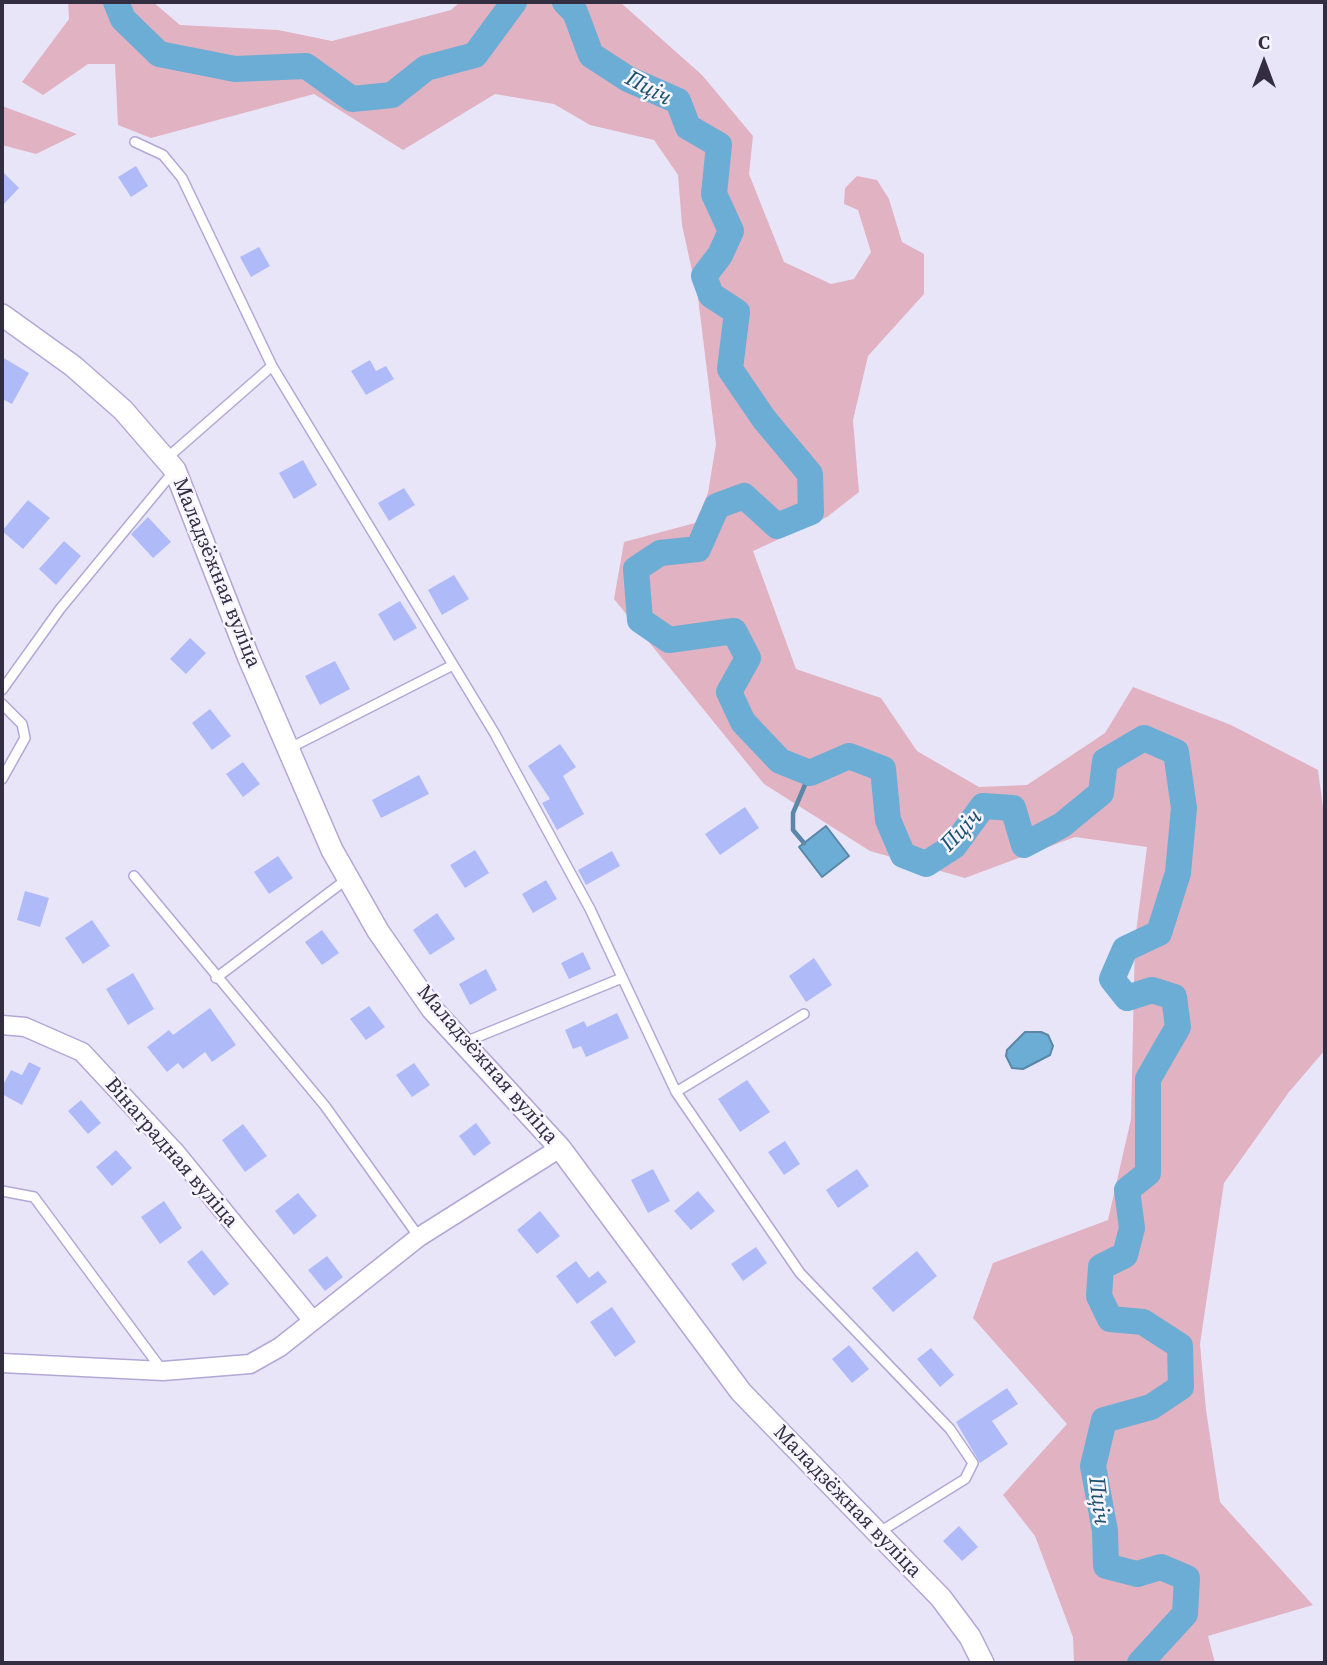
<!DOCTYPE html>
<meta charset="utf-8">
<style>
body{margin:0}
#map{position:relative;width:1327px;height:1665px;overflow:hidden;background:#e9e5f9;font-family:"Source Serif 4",serif}
canvas{display:block}
.frame{position:absolute;inset:0;border:4px solid #322d40;pointer-events:none}
.north{position:absolute;left:1229px;top:28px;width:70px;height:70px;-webkit-text-stroke:5px #f6f4fe;paint-order:stroke;rotate:0deg;font-size:19px;font-weight:700;line-height:28px;text-align:center;color:#322d40}
.north::after{content:'';display:block;margin:auto;width:24px;height:32px;background:#322d40;clip-path:polygon(50% 0,100% 100%,50% 72%,0 100%)}
</style>
<div id="map">
<canvas width="1327" height="1665"></canvas>
<div class="frame"></div>
<div class="north">С</div>
</div>
<script>
const c = document.querySelector('canvas').getContext('2d');
c.lineJoin = 'round';
function fillPath(path, color) { c.fillStyle = color; c.fill(path, 'evenodd'); }
const toPath = rows => new Path2D(rows.map(r => 'M' + r).join(''));
function strokePath(path, color, width, dash) { c.strokeStyle = color; c.lineWidth = width; c.lineCap = dash ? 'butt' : 'round'; c.setLineDash(dash || []); c.stroke(path); }
function write(font, color, halo, rows, align = 'center') {
  c.font = font + ' "Source Serif 4",serif'; c.lineWidth = 5; c.setLineDash([]); c.textBaseline = 'middle'; c.strokeStyle = halo; c.fillStyle = color; for (const [text, x, y, turn = 0] of rows) {
    c.save(); c.translate(x, y); c.rotate((+turn || 0) * Math.PI / 180); c.textAlign = isNaN(turn) ? turn : align; if (halo) c.strokeText(text, 0, 0); c.fillText(text, 0, 0); c.restore();
  }
}
fillPath(toPath([
 [68,2,153,2,180,25,278,30,332,41,451,10,460,2,620,2,702,75,753,136,749,174,784,262,831,284,854,279,871,252,858,210,844,204,845,188,857,176,877,180,889,199,902,242,924,254,924,294,868,356,853,420,859,492,827,517,753,551,796,669,881,698,917,751,979,787,1027,785,1105,733,1133,687,1231,725,1318,770,1325,822,1325,1050,1289,1092,1224,1183,1200,1344,1206,1410,1220,1502,1313,1605,1208,1636,1215,1663,1074,1663,1073,1637,1035,1536,1003,1495,1067,1424,973,1318,993,1263,1108,1220,1131,1119,1135,940,1147,847,1075,837,965,878,870,851,764,784,614,599,624,542,695,523,708,493,716,444,698,298,682,225,678,175,654,140,590,125,554,104,495,94,403,150,314,94,151,138,118,125,115,64,88,64,43,95,22,82,69,19],
 [2,106,21,113,77,134,36,154,2,145]
]), '#e1b2c2');
const water = toPath([
 [826,826,849,856,822,877,799,847,826,826],
 [1025,1032,1041,1032,1048,1035,1053,1046,1050,1055,1023,1069,1012,1068,1006,1056,1007,1050,1025,1032]
]);
fillPath(water, '#6badd5');
strokePath(water, '#5a87a8', 2);
strokePath(toPath([
 [804,843,793,830,793,813,810,773]
]), '#5a87a8', 4.5);
strokePath(toPath([
 [116,2,123,19,159,54,235,69,306,66,352,99,392,95,426,68,475,55,514,2],
 [565,2,575,12,591,55,628,79,678,101,688,127,719,145,714,194,731,231,720,255,704,276,711,295,737,312,730,369,764,419,810,474,811,512,777,526,744,496,717,506,698,549,660,553,636,569,640,620,669,640,734,631,748,658,729,692,743,722,780,761,810,773,849,756,883,769,888,820,903,855,926,864,954,846,983,806,1013,808,1024,845,1062,825,1101,793,1105,761,1144,738,1176,752,1184,808,1178,873,1159,933,1125,949,1112,979,1127,998,1152,990,1174,997,1178,1027,1148,1079,1148,1173,1127,1190,1132,1228,1125,1255,1101,1267,1099,1296,1110,1319,1143,1322,1180,1346,1181,1387,1151,1407,1104,1420,1093,1466,1105,1531,1106,1566,1137,1574,1161,1567,1187,1578,1185,1614,1140,1663]
]), '#6badd5', 26);
fillPath(toPath([
 [136,166,148,186,131,197,118,177],
 [2,171,19,188,2,206],
 [259,247,270,266,251,277,240,257],
 [2,357,29,373,12,404,2,399],
 [370,360,376,371,386,366,394,379,366,395,351,371],
 [303,460,317,485,294,499,279,473],
 [404,488,415,505,389,521,378,503],
 [28,500,50,518,23,549,2,531],
 [148,517,171,542,153,558,131,534],
 [64,541,81,556,56,585,39,569],
 [454,575,469,599,442,615,428,590],
 [400,601,417,628,394,641,378,614],
 [190,638,206,653,186,674,170,659],
 [335,661,350,689,320,705,305,676],
 [210,709,231,736,212,750,192,723],
 [560,744,576,767,563,776,584,814,557,830,542,803,550,799,528,766],
 [243,762,260,784,243,797,226,774],
 [419,775,429,794,381,818,372,800],
 [745,807,759,828,720,855,705,834],
 [475,850,489,873,465,888,450,865],
 [612,851,620,866,586,885,578,870],
 [278,856,293,878,269,894,254,872],
 [546,880,557,899,533,913,522,894],
 [25,891,49,898,40,927,17,920],
 [437,913,455,939,430,955,413,930],
 [92,920,110,946,83,964,65,938],
 [322,930,339,953,322,965,305,942],
 [583,952,591,969,569,979,561,963],
 [814,958,832,985,806,1002,789,976],
 [486,969,497,990,470,1005,459,984],
 [133,973,154,1009,128,1025,106,989],
 [369,1006,385,1027,366,1040,350,1019],
 [210,1008,236,1045,212,1062,205,1052,183,1069,178,1063,167,1072,147,1047,169,1030,173,1035],
 [617,1013,629,1038,586,1057,581,1046,573,1049,565,1030,584,1021,587,1027],
 [29,1062,41,1068,22,1105,2,1094,2,1087,11,1070,22,1075],
 [414,1063,430,1085,412,1097,396,1075],
 [747,1080,770,1112,740,1132,718,1099],
 [81,1100,101,1123,88,1134,68,1111],
 [476,1123,491,1143,474,1156,459,1136],
 [243,1124,267,1156,245,1172,222,1140],
 [785,1141,800,1164,784,1175,768,1152],
 [116,1150,132,1168,112,1186,96,1167],
 [653,1169,670,1201,648,1213,631,1180],
 [857,1169,869,1186,838,1208,826,1190],
 [698,1191,715,1211,691,1230,674,1211],
 [298,1193,317,1216,294,1235,275,1211],
 [164,1201,182,1228,160,1244,141,1217],
 [540,1211,560,1236,537,1254,517,1230],
 [756,1247,767,1263,743,1281,731,1264],
 [202,1250,229,1284,214,1296,187,1262],
 [917,1251,937,1276,893,1312,872,1288],
 [327,1256,343,1277,325,1291,308,1270],
 [576,1261,589,1278,598,1271,607,1282,577,1304,556,1276],
 [612,1307,636,1342,615,1357,590,1322],
 [849,1345,869,1369,852,1383,832,1359],
 [931,1348,954,1375,940,1387,917,1359],
 [1007,1388,1018,1404,992,1421,1008,1444,980,1463,956,1422],
 [959,1526,978,1547,962,1561,943,1541]
]), '#afbbf9');
const service = toPath([
 [135,142,163,155,182,178,272,366,495,734,590,909,676,1092,800,1273,950,1429,973,1463,965,1479,878,1533],
 [167,458,272,366],
 [2,690,60,609,174,471],
 [2,704,22,724,25,738,2,779],
 [288,749,453,665],
 [134,876,325,1106,419,1237],
 [216,978,347,879],
 [465,1042,622,978],
 [676,1092,804,1014],
 [2,1191,34,1197,162,1370]
]);
const minor = toPath([
 [2,1025,25,1027,82,1052,176,1153,313,1321],
 [2,1363,163,1371,250,1364,280,1347,419,1237,560,1148]
]);
const tertiary = toPath([
 [2,315,73,366,123,410,175,470,248,656,332,850,378,931,432,1009,560,1148,741,1392,941,1598,970,1637,983,1663]
]);
strokePath(service, '#b2a7d6', 12);
strokePath(minor, '#b2a7d6', 21);
strokePath(tertiary, '#b2a7d6', 24);
strokePath(service, '#fff', 9);
strokePath(minor, '#fff', 18);
strokePath(tertiary, '#fff', 21);
write('21px', '#322d40', '#f6f4fe', [
 ["Маладзёжная вуліца",216,573,68],
 ["Маладзёжная вуліца",487,1065,49],
 ["Вінаградная вуліца",171,1153,49],
 ["Маладзёжная вуліца",847,1502,46]
]);
write('italic 23px', '#1d516c', '#f6f4fe', [
 ["Пціч",648,89,28],
 ["Пціч",962,831,-46],
 ["Пціч",1098,1501,83]
]);
</script>
